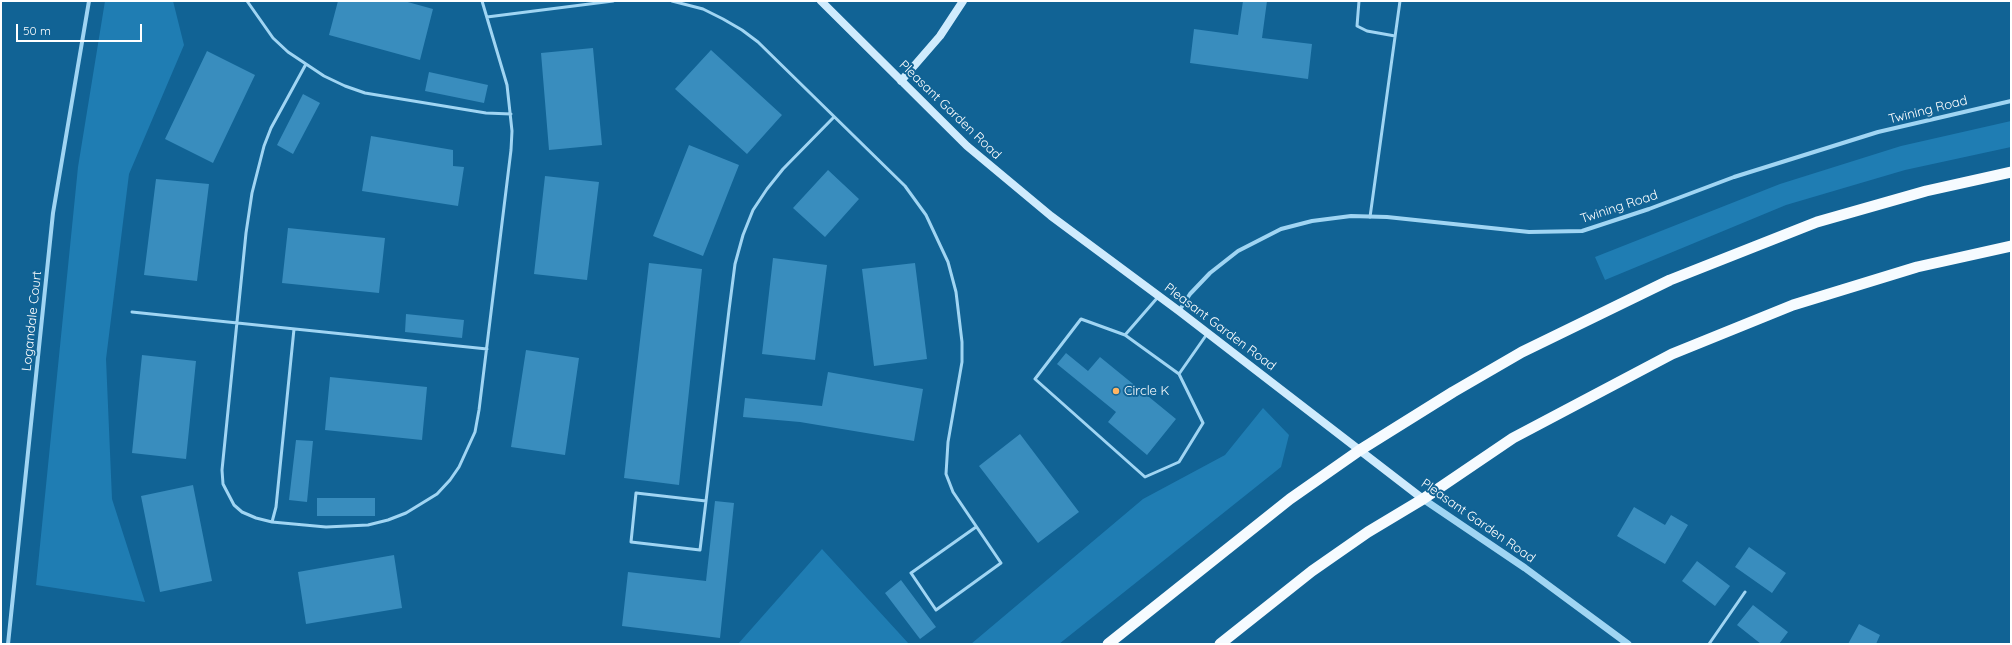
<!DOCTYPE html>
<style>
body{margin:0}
#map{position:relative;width:2012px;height:645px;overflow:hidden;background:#116395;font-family:Quicksand,sans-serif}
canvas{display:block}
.frame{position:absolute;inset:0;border:2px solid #fff;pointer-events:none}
.scale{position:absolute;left:16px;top:24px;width:126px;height:18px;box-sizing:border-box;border:2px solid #fff;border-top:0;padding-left:5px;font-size:12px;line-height:14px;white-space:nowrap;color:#fff;-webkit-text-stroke:3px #116395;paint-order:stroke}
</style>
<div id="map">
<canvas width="2012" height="645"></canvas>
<div class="frame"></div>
<div class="scale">50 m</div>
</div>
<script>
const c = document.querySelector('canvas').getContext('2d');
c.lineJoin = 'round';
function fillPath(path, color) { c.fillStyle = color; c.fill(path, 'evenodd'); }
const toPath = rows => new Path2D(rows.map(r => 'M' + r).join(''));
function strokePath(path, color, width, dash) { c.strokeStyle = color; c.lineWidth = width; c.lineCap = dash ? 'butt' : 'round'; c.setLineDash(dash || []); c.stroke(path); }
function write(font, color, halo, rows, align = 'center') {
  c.font = font + ' Quicksand,sans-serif'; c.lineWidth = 4; c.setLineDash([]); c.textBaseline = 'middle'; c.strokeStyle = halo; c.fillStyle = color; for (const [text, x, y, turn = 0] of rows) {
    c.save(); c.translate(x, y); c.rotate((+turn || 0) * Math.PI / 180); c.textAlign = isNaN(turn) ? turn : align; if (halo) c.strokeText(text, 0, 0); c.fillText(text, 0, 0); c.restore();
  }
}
fillPath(toPath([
 [105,1,173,1,184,45,129,174,106,359,112,499,145,602,36,585,78,167],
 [2011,121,2011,147,1905,170,1786,205,1605,280,1595,257,1780,184,1901,146],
 [1263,408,1289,435,1281,467,1059,644,971,644,1143,499,1225,455],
 [822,549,909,644,738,644]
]), '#1f7db3');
fillPath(toPath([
 [338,1,404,1,433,9,420,60,329,35],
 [1243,1,1267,1,1262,38,1312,44,1308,79,1190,63,1194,29,1238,35],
 [593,48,602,145,549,150,541,53],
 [711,50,782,115,747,154,675,89],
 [207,51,255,75,213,163,165,139],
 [429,72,488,85,484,103,425,91],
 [303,94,320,103,293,154,277,145],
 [371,136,453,150,453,166,464,167,458,206,362,191],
 [689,145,739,165,703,256,653,236],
 [828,170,859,199,825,237,793,208],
 [545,176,599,182,587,280,534,274],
 [156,179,209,184,197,281,144,275],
 [288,228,385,238,379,293,282,283],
 [773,258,827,265,815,360,762,354],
 [649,263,702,269,679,485,624,478],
 [915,263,927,359,874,366,862,269],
 [406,314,464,320,462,338,405,332],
 [526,350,579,358,565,455,511,447],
 [1066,353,1088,371,1100,357,1176,419,1147,455,1108,422,1116,412,1057,364],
 [142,355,196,361,186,459,132,453],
 [828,372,923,389,914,441,800,422,743,417,745,398,822,406],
 [330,377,427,387,422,440,325,430],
 [1020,434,1079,512,1038,543,979,466],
 [296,440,313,441,307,502,289,500],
 [193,485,212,581,160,592,141,496],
 [317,498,375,498,375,516,317,516],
 [715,501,734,503,720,638,622,626,628,572,706,581],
 [1634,507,1665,525,1671,515,1688,525,1665,564,1617,536],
 [1749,547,1786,573,1772,593,1735,567],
 [394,555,402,608,306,624,298,572],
 [1697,561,1730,586,1715,606,1682,581],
 [901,580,936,627,920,639,885,593],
 [1753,605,1788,632,1779,644,1761,644,1737,625],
 [1859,624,1880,635,1876,644,1848,644]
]), '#398dbe');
strokePath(toPath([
 [247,1,273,38,288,52,324,76,345,86,365,93,486,113,511,114],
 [672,1,703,9,723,19,742,30,758,42,905,186,926,215,948,262,956,292,962,342,962,362,948,442,946,474,953,492,1001,563,936,610,911,573,976,527],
 [1359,1,1357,26,1367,31,1395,36],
 [487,17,613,1],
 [306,64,271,128,264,146,252,193,246,233,222,470,223,484,234,505,242,512,256,518,272,522,326,527,368,525,388,520,406,513,437,494,450,480,459,467,475,432,479,410,511,150,512,131,507,85,482,1],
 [1370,217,1400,1],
 [1158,297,1125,335,1081,319,1035,379,1145,477,1179,462,1203,423,1179,374,1207,334],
 [132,312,487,349],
 [1125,335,1179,374],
 [706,501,636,493,631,542,700,550,706,501,729,310,735,264,743,235,753,210,767,189,783,169,834,117],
 [272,522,276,507,294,329],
 [1709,644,1745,592]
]), '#a0d5f3', 3);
strokePath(toPath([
 [1179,311,1190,294,1210,273,1238,251,1281,229,1312,221,1351,216,1387,217,1529,232,1582,231,1649,209,1734,177,1878,132,2011,101],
 [8,644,53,213,89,1]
]), '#a0d5f3', 4);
strokePath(toPath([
 [1423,499,1525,568,1628,644]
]), '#a0d5f3', 7);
strokePath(toPath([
 [821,1,967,146,1051,216,1179,311,1423,499],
 [901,81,940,36,963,1]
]), '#cfebfd', 8);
strokePath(toPath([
 [1108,644,1290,499,1360,450,1453,392,1522,352,1670,280,1817,222,1926,191,2011,172],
 [1220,644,1312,571,1368,532,1423,499,1513,438,1672,354,1793,305,1917,267,2011,246]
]), '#f6fbff', 11);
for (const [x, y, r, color] of [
 [1116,391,4,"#ffb562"]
]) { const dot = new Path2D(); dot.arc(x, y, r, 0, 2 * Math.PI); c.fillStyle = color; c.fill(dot); strokePath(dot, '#116395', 1.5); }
write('13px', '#fff', '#116395', [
 ["Pleasant Garden Road",950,110,44],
 ["Twining Road",1928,110,-14],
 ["Twining Road",1619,207,-18],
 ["Logandale Court",32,321,-84],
 ["Pleasant Garden Road",1220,327,37],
 ["Pleasant Garden Road",1478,521,35]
]);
write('13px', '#fff', '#116395', [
 ["Circle K",1124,391]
], 'left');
</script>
